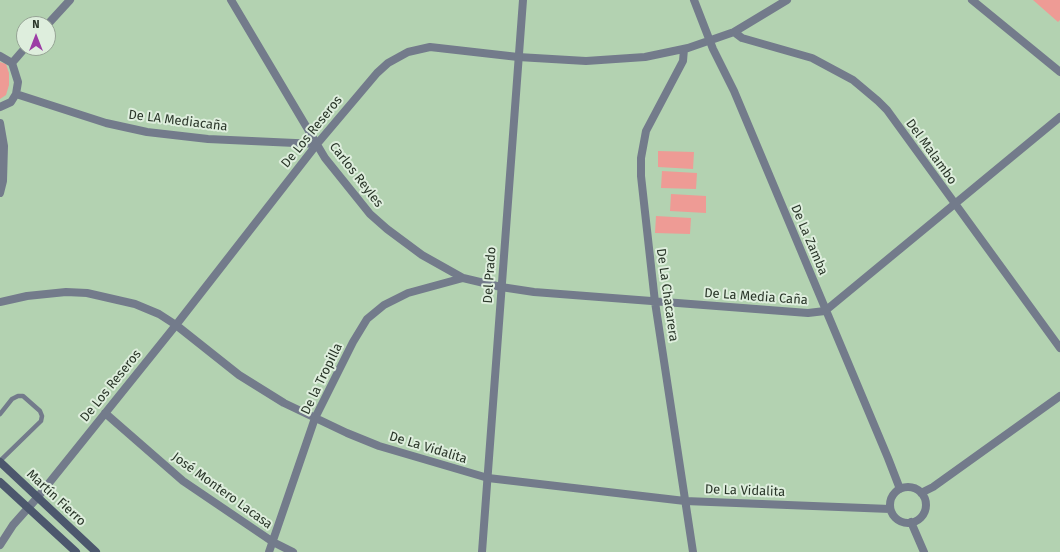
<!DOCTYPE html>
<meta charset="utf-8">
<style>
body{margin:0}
#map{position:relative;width:1060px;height:552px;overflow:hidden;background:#b3d2b1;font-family:"Fira Sans",sans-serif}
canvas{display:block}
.north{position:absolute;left:16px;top:16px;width:40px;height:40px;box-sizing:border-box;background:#deeedd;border:1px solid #96a495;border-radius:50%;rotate:0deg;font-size:11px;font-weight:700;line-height:16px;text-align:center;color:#2a3629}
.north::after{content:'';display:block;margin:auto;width:14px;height:18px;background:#9c3da5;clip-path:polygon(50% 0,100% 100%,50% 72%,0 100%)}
</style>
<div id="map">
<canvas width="1060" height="552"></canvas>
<div class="north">N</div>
</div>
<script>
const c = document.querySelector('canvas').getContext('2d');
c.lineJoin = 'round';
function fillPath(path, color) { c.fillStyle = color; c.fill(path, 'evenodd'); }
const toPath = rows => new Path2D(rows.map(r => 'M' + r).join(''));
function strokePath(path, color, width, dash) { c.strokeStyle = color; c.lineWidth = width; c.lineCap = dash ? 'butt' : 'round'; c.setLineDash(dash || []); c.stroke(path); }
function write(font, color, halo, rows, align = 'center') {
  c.font = font + ' "Fira Sans",sans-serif'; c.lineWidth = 4; c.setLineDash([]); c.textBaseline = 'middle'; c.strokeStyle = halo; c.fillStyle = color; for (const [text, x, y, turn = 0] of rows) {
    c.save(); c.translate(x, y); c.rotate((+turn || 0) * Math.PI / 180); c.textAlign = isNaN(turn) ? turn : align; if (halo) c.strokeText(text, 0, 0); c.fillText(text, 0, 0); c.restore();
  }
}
fillPath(toPath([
 [1033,0,1060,0,1060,20,1058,22],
 [0,62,6,64,9,73,9,85,6,95,0,99],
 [658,151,694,152,693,169,658,167],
 [662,171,697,173,696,189,661,188],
 [671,194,706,196,706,213,670,211],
 [656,216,691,218,690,234,655,233]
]), '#ee9b95');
strokePath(toPath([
 [0,414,12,399,18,396,23,396,40,411,42,416,41,421,0,461]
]), '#737b8b', 4.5);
strokePath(toPath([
 [231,0,325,158,370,214,387,229,422,255,463,278,501,287,534,292,808,313,825,311,1060,117],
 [694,0,713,49,734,91,888,458,900,489],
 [972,0,1060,72],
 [48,24,70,0],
 [734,32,742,38,812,58,853,80,878,101,887,110,1060,348],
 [684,49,683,61,646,131,641,158,641,176,655,302,693,552],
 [0,56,12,63,18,82,16,94,11,102,0,107],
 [12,63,25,48],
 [16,94,106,123,147,132,208,139,317,144],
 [0,123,4,146,3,181,0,193],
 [0,302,27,296,66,292,87,293,135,304,159,314,176,325,239,375,284,403,347,433,379,446,488,478,685,501,890,509],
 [105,413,183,481,273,542,293,552],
 '890 505a18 18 0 1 1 36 0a18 18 0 1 1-36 0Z',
 [921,493,933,487,1060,396],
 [911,522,924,552],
 [0,545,13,525,37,498,176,325,317,144,377,73,388,63,408,52,430,47,518,57,586,61,645,57,688,48,734,32,787,0],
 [269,552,315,418,353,342,367,319,384,305,408,293,463,278]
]), '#737b8b', 8);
strokePath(toPath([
 [482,552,523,0]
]), '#737b8b', 8);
strokePath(toPath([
 [0,462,96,552],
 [0,482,76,552]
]), '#4c576d', 8);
write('13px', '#2a3629', '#deeedd', [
 ["De LA Mediacaña",178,121,7],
 ["De Los Reseros",312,132,-51],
 ["Del Malambo",931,152,54],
 ["Carlos Reyles",356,175,52],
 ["De La Zamba",809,240,67],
 ["Del Prado",490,275,-86],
 ["De La Chacarera",667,295,82],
 ["De La Media Caña",756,297,4],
 ["De la Tropilla",322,379,-64],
 ["De Los Reseros",111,386,-51],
 ["De La Vidalita",428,448,17],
 ["José Montero Lacasa",222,491,36],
 ["De La Vidalita",745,491,2],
 ["Martín Fierro",56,498,43]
]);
</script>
